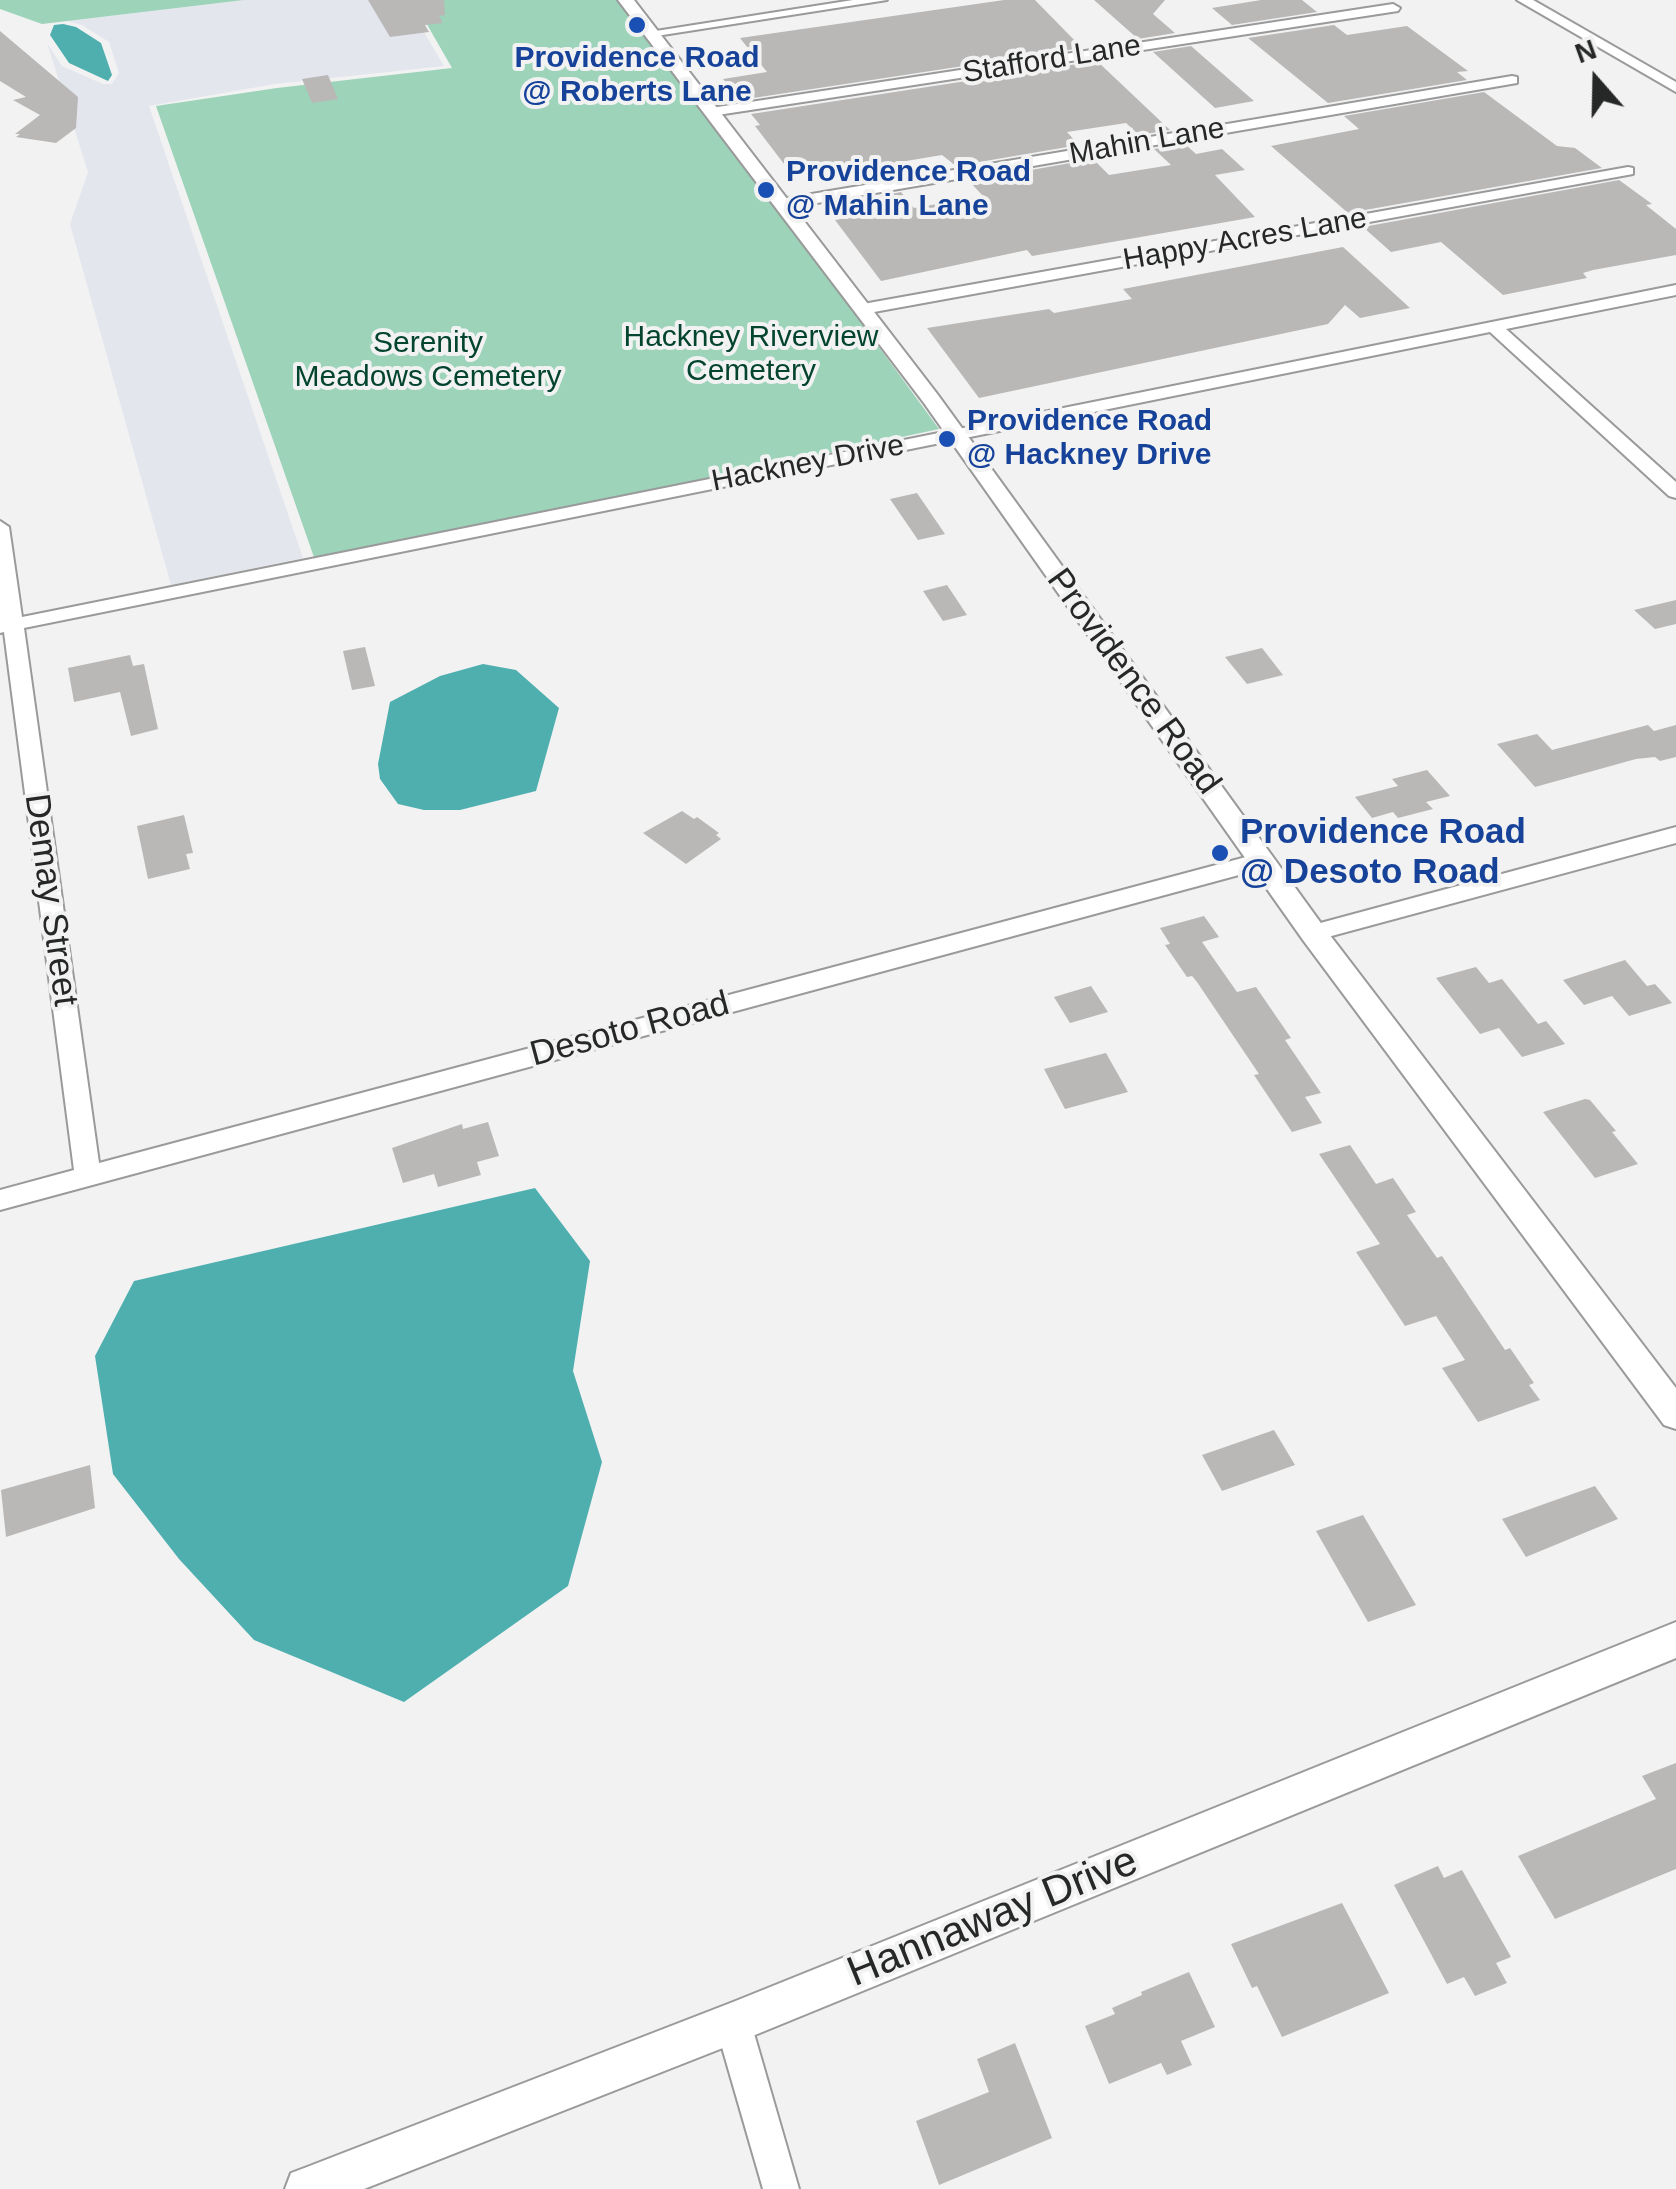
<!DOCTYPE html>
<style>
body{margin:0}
#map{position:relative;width:1676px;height:2189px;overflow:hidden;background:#f2f2f3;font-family:Arial,sans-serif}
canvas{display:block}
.north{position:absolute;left:1546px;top:30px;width:100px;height:100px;-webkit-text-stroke:8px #f2f2f3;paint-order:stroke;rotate:340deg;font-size:28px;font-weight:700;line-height:40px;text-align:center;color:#262727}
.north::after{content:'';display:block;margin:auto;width:35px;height:45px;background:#262727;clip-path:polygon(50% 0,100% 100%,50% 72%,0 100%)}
</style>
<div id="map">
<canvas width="1676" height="2189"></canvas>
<div class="north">N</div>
</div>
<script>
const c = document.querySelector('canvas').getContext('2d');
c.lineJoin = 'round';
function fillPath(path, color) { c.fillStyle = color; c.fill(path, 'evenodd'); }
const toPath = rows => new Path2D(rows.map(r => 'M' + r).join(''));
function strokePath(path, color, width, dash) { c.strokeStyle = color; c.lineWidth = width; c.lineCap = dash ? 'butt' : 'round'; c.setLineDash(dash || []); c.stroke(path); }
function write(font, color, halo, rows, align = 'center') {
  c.font = font + ' Arial,sans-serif'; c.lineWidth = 8; c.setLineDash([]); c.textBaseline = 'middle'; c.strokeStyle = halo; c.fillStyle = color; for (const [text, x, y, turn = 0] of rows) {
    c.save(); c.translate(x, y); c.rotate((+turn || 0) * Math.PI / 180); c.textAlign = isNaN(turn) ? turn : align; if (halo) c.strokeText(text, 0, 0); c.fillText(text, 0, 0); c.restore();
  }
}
fillPath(toPath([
 [244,0,405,0,444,66,275,84,149,106,303,558,171,585,70,224,88,172,47,43,62,66,103,84,112,84,119,73,109,42,82,25,67,21]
]), '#e4e6ee');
fillPath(toPath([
 [0,0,244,0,42,24,0,9],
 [413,0,625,0,939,429,316,563,156,106,277,88,452,68]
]), '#9cd3b9');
fillPath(toPath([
 [63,24,76,27,101,43,112,75,108,81,69,63,50,35,54,25],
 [483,664,516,670,559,708,536,791,460,810,424,810,398,804,380,779,378,764,390,702,440,676],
 [535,1188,590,1261,573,1371,602,1462,568,1586,404,1702,254,1640,179,1559,113,1474,95,1356,134,1281]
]), '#4fafaf');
fillPath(toPath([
 [368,0,444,0,445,15,439,16,443,23,425,25,429,32,390,37],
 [1004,0,1035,0,1082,48,740,100,723,79,767,72,740,38],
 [1094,0,1165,0,1153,14,1175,33,1138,39],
 [1261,0,1302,0,1317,12,1232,25,1212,8],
 [1334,25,1347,35,1407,26,1468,71,1457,72,1467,80,1328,103,1248,38],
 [0,31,78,97,76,128,56,143,16,137,20,134,15,134,40,115,13,100,26,97,0,81],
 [1191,46,1254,101,1215,108,1153,52],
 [1097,61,1170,130,1139,135,1126,123,1067,132,1079,145,956,166,942,155,882,165,878,166,888,177,858,182,849,170,794,177,755,126,760,125,751,114],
 [328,75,338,99,312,103,302,79],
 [1484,92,1557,146,1575,148,1602,168,1348,213,1271,146,1359,129,1344,116],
 [1185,144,1196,154,1222,149,1245,170,1215,175,1255,217,1032,256,1027,250,881,281,835,220,882,212,871,198,901,192,914,208,983,196,969,181,1093,159,1109,175,1171,165,1154,149],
 [1619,180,1652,204,1646,205,1676,229,1676,255,1593,270,1583,273,1587,278,1503,295,1441,242,1391,252,1363,227],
 [1343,247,1410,308,1360,318,1345,305,1328,324,979,398,927,328,1049,309,1054,313,1132,299,1123,289],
 [917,493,945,534,918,540,890,499],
 [947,585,967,615,943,621,923,591],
 [1676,600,1676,624,1655,629,1634,610],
 [365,647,375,686,352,690,343,651],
 [1262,648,1283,675,1247,684,1225,657],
 [130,655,133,666,144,664,158,729,131,736,120,692,74,702,68,668],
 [1648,725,1654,731,1676,725,1676,757,1660,761,1655,757,1636,759,1535,787,1497,744,1537,734,1552,750],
 [1427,770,1450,796,1426,802,1433,809,1398,818,1393,812,1372,818,1355,797,1398,786,1392,779],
 [682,811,694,819,697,817,719,833,716,835,721,839,686,864,643,833],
 [184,815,193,853,186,854,190,869,148,879,137,826],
 [1204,916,1219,937,1202,942,1237,992,1256,987,1291,1038,1285,1040,1321,1093,1305,1097,1322,1123,1292,1132,1254,1075,1259,1074,1197,982,1192,976,1187,977,1165,945,1170,944,1160,928],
 [1625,960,1647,986,1655,984,1672,1003,1629,1016,1612,996,1584,1005,1563,980],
 [1476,967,1489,983,1502,979,1538,1024,1546,1021,1565,1044,1522,1057,1499,1028,1480,1034,1436,978],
 [1091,986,1108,1012,1070,1023,1054,997],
 [1106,1053,1128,1092,1065,1109,1044,1069],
 [1585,1099,1590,1100,1616,1131,1612,1132,1638,1164,1595,1178,1543,1112],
 [488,1122,499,1156,477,1162,481,1175,438,1187,434,1174,403,1183,392,1148,462,1124,463,1129],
 [1350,1145,1376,1184,1393,1178,1416,1212,1407,1215,1437,1258,1442,1256,1505,1350,1510,1348,1534,1383,1529,1385,1540,1400,1478,1422,1442,1368,1465,1360,1436,1316,1405,1326,1356,1252,1380,1244,1319,1154],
 [1274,1430,1295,1465,1222,1491,1202,1455],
 [90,1465,95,1508,6,1537,1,1490],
 [1595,1486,1618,1519,1526,1557,1502,1519],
 [1363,1515,1416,1605,1368,1622,1316,1531],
 [1676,1763,1676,1869,1555,1919,1518,1856,1656,1799,1642,1776],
 [1438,1866,1444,1878,1462,1870,1511,1957,1496,1963,1507,1983,1475,1996,1464,1977,1447,1984,1394,1885],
 [1342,1903,1389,1993,1282,2037,1257,1986,1252,1988,1231,1944],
 [1189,1972,1215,2027,1181,2041,1192,2065,1167,2075,1161,2063,1109,2084,1085,2026,1115,2014,1112,2008,1142,1995,1141,1992],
 [1015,2043,1052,2138,939,2185,916,2121,989,2092,977,2059]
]), '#b9b8b7');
const minor = toPath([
 [853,0,887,0,650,37,643,33,853,0],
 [1517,0,1533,0,1676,82,1676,92,1517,0],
 [1393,4,1400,8,1398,11,711,116,704,112,711,108,1393,4],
 [1512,76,1517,77,1517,83,782,209,774,204,782,199,1512,76],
 [1628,167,1633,168,1633,174,863,314,855,309,863,304,1628,167],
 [1676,285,1676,295,1506,329,1676,482,1676,498,1669,496,1490,332,24,628,99,1163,1261,853,1272,861,1261,869,0,1210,0,1190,74,1170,4,632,0,633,0,521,9,527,22,617,1676,285],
 [1676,827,1676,843,1313,941,1301,933,1313,925,1676,827],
 [733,2005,745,2011,751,2023,799,2189,763,2189,715,2023,721,2011,733,2005]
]);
const tertiary = toPath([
 [618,0,634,0,938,395,1323,926,1676,1388,1676,1429,1664,1425,1303,940,924,403,618,0],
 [1676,1622,1676,1658,733,2044,364,2189,285,2189,291,2173,307,2167,733,2002,1676,1622]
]);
strokePath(minor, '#9a9a9b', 4);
strokePath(tertiary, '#9a9a9b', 4);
fillPath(minor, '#fff');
fillPath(tertiary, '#fff');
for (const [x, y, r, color] of [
 [637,25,10,"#1a4fb4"],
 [766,190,10,"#1a4fb4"],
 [947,439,10,"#1a4fb4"],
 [1220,853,10,"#1a4fb4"]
]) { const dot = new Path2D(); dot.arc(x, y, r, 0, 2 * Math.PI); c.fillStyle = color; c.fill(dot); strokePath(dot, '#f2f2f3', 4); }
write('bold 30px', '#164399', '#f2f2f3', [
 ["Providence Road",637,59,"center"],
 ["@ Roberts Lane",637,93,"center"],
 ["Providence Road",786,173],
 ["@ Mahin Lane",786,207],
 ["Providence Road",967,422],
 ["@ Hackney Drive",967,456]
], 'left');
write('30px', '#262727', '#f2f2f3', [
 ["Stafford Lane",1052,60,-9],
 ["Mahin Lane",1147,142,-10],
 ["Happy Acres Lane",1245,240,-10],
 ["Hackney Drive",808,464,-11]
]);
write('30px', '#03442e', '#f2f2f3', [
 ["Hackney Riverview",751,338],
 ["Cemetery",751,372],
 ["Serenity",428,344],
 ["Meadows Cemetery",428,378]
]);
write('35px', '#262727', '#f2f2f3', [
 ["Providence Road",1133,682,54],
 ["Demay Street",50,900,82],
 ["Desoto Road",630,1030,-15]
]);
write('bold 35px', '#164399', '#f2f2f3', [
 ["Providence Road",1240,833],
 ["@ Desoto Road",1240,873]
], 'left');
write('42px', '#262727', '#f2f2f3', [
 ["Hannaway Drive",993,1918,-22]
]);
</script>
